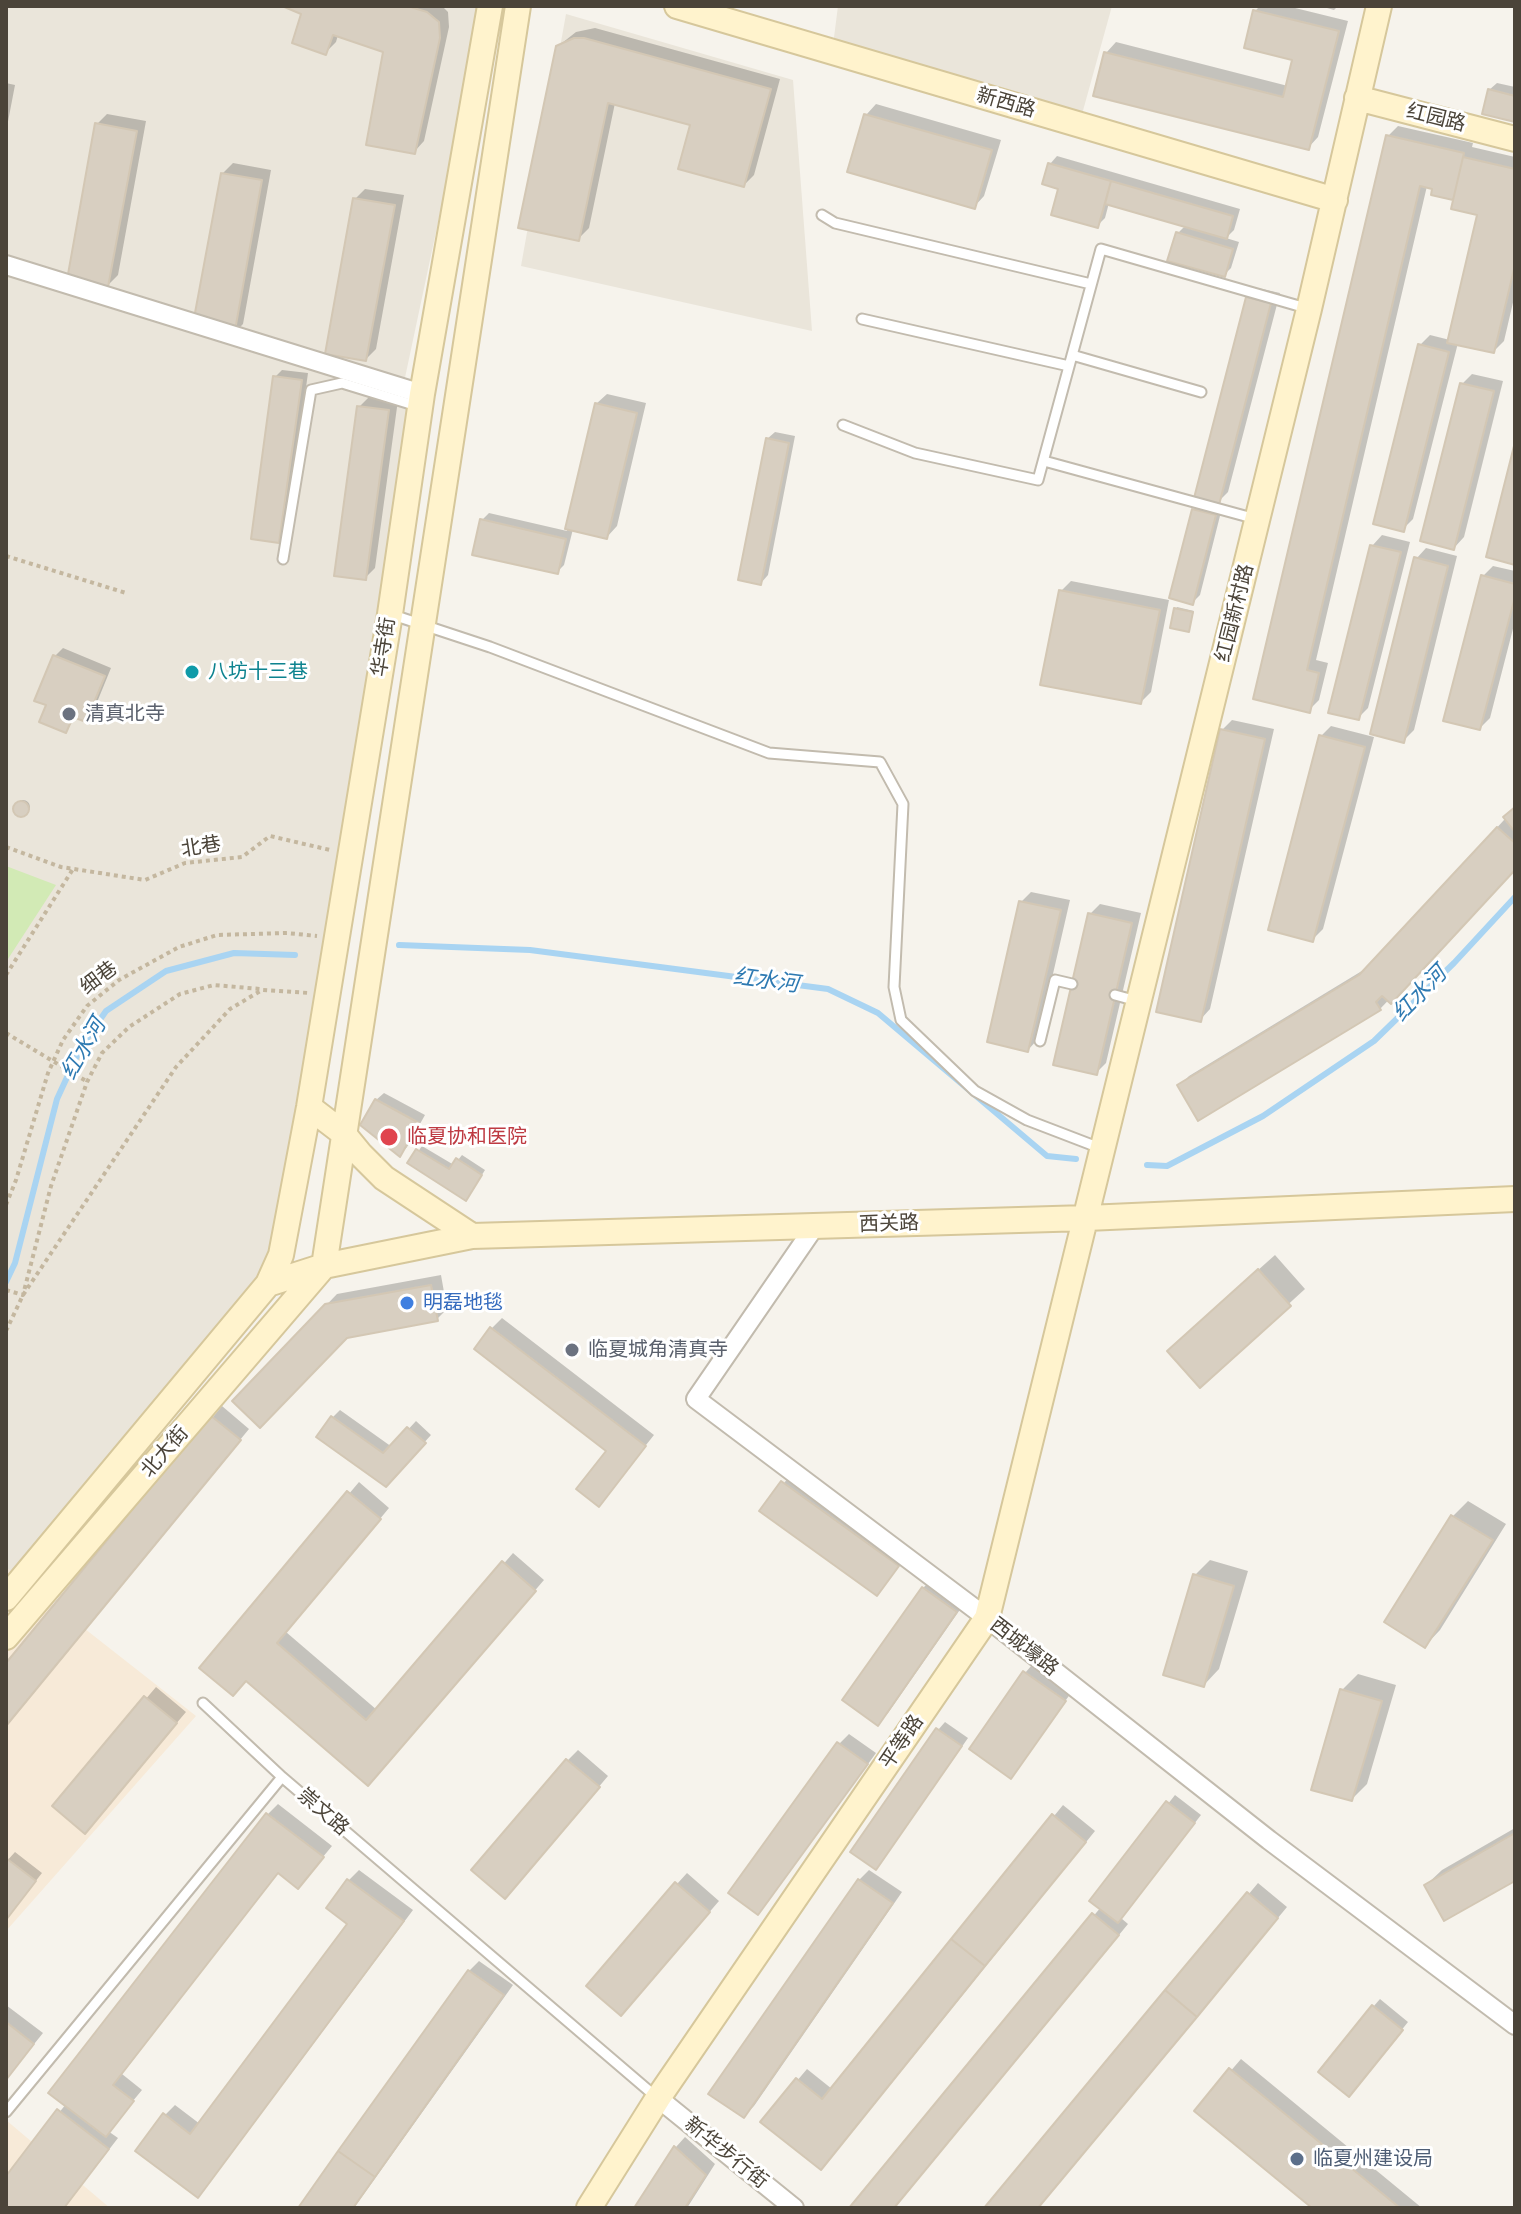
<!DOCTYPE html>
<meta charset="utf-8">
<style>
body{margin:0}
#map{position:relative;width:1521px;height:2214px;overflow:hidden;background:#f6f3ec;font-family:Figtree,sans-serif}
canvas{display:block}
.frame{position:absolute;inset:0;border:8px solid #4b4439;pointer-events:none}
</style>
<div id="map">
<canvas width="1521" height="2214"></canvas>
<div class="frame"></div>
</div>
<script>
const c = document.querySelector('canvas').getContext('2d');
c.lineJoin = 'round';
function fillPath(path, color) { c.fillStyle = color; c.fill(path, 'evenodd'); }
const toPath = rows => new Path2D(rows.map(r => 'M' + r).join(''));
function strokePath(path, color, width, dash) { c.strokeStyle = color; c.lineWidth = width; c.lineCap = dash ? 'butt' : 'round'; c.setLineDash(dash || []); c.stroke(path); }
function write(font, color, halo, rows, align = 'center') {
  c.font = font + ' Figtree,"Noto Sans SC",sans-serif'; c.lineWidth = 6; c.setLineDash([]); c.textBaseline = 'middle'; c.strokeStyle = halo; c.fillStyle = color; for (const [text, x, y, turn = 0] of rows) {
    c.save(); c.translate(x, y); c.rotate((+turn || 0) * Math.PI / 180); c.textAlign = isNaN(turn) ? turn : align; if (halo) c.strokeText(text, 0, 0); c.fillText(text, 0, 0); c.restore();
  }
}
fillPath(toPath([
 [6,6,484,6,403,387,422,394,281,1255,6,1598],
 [838,6,1112,6,1079,125,832,53],
 [566,14,793,80,812,331,521,266]
]), '#eae5da');
fillPath(toPath([
 [6,1567,196,1716,6,1931],
 [6,2120,110,2208,6,2208]
]), '#f7ead8');
fillPath(toPath([
 [6,866,56,885,6,962]
]), '#d2eab5');
fillPath(toPath([
 [284,6,442,6,448,12,449,27,424,141,414,152,386,51,338,35,336,42,326,52,304,13],
 [1260,6,1287,6,1348,21,1318,137,1308,148,1095,94,1106,53,1116,42,1288,86,1295,58,1255,11],
 [1320,6,1338,6,1334,10],
 [595,28,780,79,754,175,744,185,692,124,615,103,589,228,579,238,557,47,576,32],
 [6,83,15,85,6,132],
 [1497,83,1515,87,1515,120,1489,90],
 [876,104,1001,140,984,196,974,207,866,115],
 [107,114,146,121,118,275,108,285,97,124],
 [1398,126,1473,143,1472,147,1515,157,1515,294,1504,341,1494,351,1458,343,1413,519,1403,529,1420,345,1430,335,1450,340,1480,214,1455,198,1433,193,1435,187,1427,186,1316,660,1328,663,1319,700,1309,710,1256,698,1388,136],
 [1057,156,1240,209,1234,230,1226,238,1239,242,1231,268,1224,275,1178,233,1186,225,1109,203,1105,218,1097,226,1061,188,1050,164],
 [233,163,271,170,243,324,233,334,222,174],
 [365,189,404,195,376,349,366,359,355,199],
 [1258,288,1280,293,1228,492,1218,502,1248,298],
 [282,370,308,373,286,533,279,541,275,377],
 [1472,374,1503,381,1464,537,1454,548,1462,384],
 [607,394,646,403,617,526,607,537,573,529,564,565,557,572,482,520,489,513,567,531,596,404],
 [369,397,398,400,375,568,365,578,359,407],
 [775,432,795,436,768,575,761,583,767,439],
 [1201,503,1222,508,1200,595,1193,602,1194,510],
 [1382,535,1410,542,1368,708,1358,718,1372,546],
 [1426,548,1457,556,1414,730,1404,740,1416,559],
 [1493,566,1515,571,1515,621,1490,718,1480,728,1483,576],
 [1071,581,1169,600,1151,692,1141,702,1061,591],
 [1177,607,1194,611,1189,629,1176,609],
 [63,648,111,668,93,712,86,720,76,716,66,731,48,704,37,700,55,656],
 [1232,720,1274,729,1210,1009,1200,1020,1222,730],
 [1331,726,1374,737,1323,929,1313,939,1321,736],
 '16 807a7 7 0 1 1 14 0a7 7 0 1 1-14 0Z',
 [1515,808,1515,868,1380,1009,1179,1086,1189,1076,1370,966],
 [1031,892,1070,900,1038,1039,1028,1050,1021,902],
 [1100,904,1141,913,1106,1063,1096,1073,1090,914],
 [384,1093,425,1115,407,1147,400,1155,376,1100],
 [422,1146,454,1165,462,1155,485,1170,470,1194,410,1163],
 [1275,1255,1305,1289,1200,1385,1185,1335],
 [441,1275,447,1309,437,1319,347,1336,234,1401,337,1294],
 [502,1318,654,1435,599,1504,609,1450,492,1328],
 [222,1406,249,1429,6,1725,6,1666],
 [340,1410,392,1447,416,1421,431,1435,393,1477,332,1418],
 [793,1472,907,1555,876,1593,762,1510],
 [359,1482,389,1508,286,1632,377,1710,513,1553,544,1580,378,1773,247,1679,202,1668],
 [1468,1501,1506,1524,1440,1630,1425,1646,1386,1622,1453,1516],
 [1210,1560,1248,1571,1219,1669,1204,1685,1194,1576],
 [933,1578,966,1601,888,1713,878,1723,923,1588],
 [1032,1665,1071,1693,1011,1776,1025,1673],
 [1358,1674,1396,1685,1367,1784,1352,1799,1342,1690],
 [156,1687,186,1712,94,1821,55,1806],
 [945,1722,968,1738,883,1860,938,1730],
 [849,1734,876,1753,768,1902,758,1912,839,1744],
 [578,1750,608,1776,515,1886,568,1760],
 [1175,1795,1201,1815,1121,1918,1128,1924,894,2208,851,2208,1101,1907,1092,1900],
 [278,1804,332,1846,298,1887,279,1872,122,2074,142,2090,108,2131,118,2138,64,2208,6,2208,6,2179,66,2104,268,1814],
 [1063,1805,1095,1831,831,2158,763,2121,807,2069,832,2089],
 [1515,1828,1515,1878,1426,1885,1442,1870],
 [15,1852,42,1873,6,1919,6,1862],
 [359,1870,413,1910,208,2185,165,2115,175,2105,200,2124,350,1924,349,1880],
 [869,1870,902,1892,754,2106,744,2116,859,1880],
 [687,1873,719,1901,631,2003,677,1884],
 [1258,1883,1287,1907,1037,2208,987,2208],
 [479,1961,513,1985,354,2208,301,2208,469,1971],
 [1380,1999,1408,2022,1356,2087,1373,2007],
 [6,2005,43,2033,6,2079],
 [1241,2059,1422,2208,1315,2208,1197,2110],
 [685,2137,715,2164,687,2208,637,2208,676,2147]
]), '#0003');
strokePath(toPath([
 [399,945,530,950,828,989,878,1013,1047,1156,1076,1159],
 [1147,1165,1167,1166,1263,1116,1374,1041,1454,963,1515,897],
 [6,1282,15,1263,57,1099,81,1047,106,1011,166,971,234,953,295,955]
]), '#a9d4f2', 6);
const building = toPath([
 [282,6,407,6,427,12,439,22,440,38,415,154,366,145,383,52,333,35,326,55,292,43,301,14,282,6],
 [1253,10,1339,31,1309,150,1093,96,1104,52,1283,97,1292,60,1244,48,1253,10],
 [574,38,584,38,771,89,744,187,678,169,690,125,608,103,579,241,518,228,556,46,574,38],
 [1488,89,1515,96,1515,122,1482,114,1488,89],
 [864,114,992,150,975,209,847,172,864,114],
 [95,123,137,131,108,287,67,280,95,123],
 [1386,135,1464,153,1453,200,1431,195,1432,189,1420,186,1307,670,1319,673,1310,713,1253,699,1386,135],
 [1463,157,1515,169,1515,265,1494,353,1447,343,1477,215,1451,209,1463,157],
 [1048,163,1111,181,1098,228,1051,215,1058,189,1042,184,1048,163],
 [221,173,262,180,234,336,192,329,221,173],
 [1111,181,1233,216,1227,239,1105,204,1111,181],
 [353,198,395,205,366,361,325,354,353,198],
 [1176,232,1233,249,1225,277,1167,261,1176,232],
 [1246,297,1271,303,1219,505,1194,498,1246,297],
 [1418,344,1449,352,1404,532,1373,524,1418,344],
 [273,376,302,380,279,543,251,539,273,376],
 [1460,383,1494,391,1454,550,1420,541,1460,383],
 [595,403,637,413,607,539,565,529,595,403],
 [357,406,389,410,366,580,334,576,357,406],
 [766,438,789,443,761,585,738,580,766,438],
 [1515,442,1515,565,1486,557,1515,442],
 [1192,509,1216,515,1193,605,1169,598,1192,509],
 [480,519,566,539,558,574,472,555,480,519],
 [1370,545,1401,552,1359,720,1328,713,1370,545],
 [1414,557,1448,566,1404,743,1370,734,1414,557],
 [1481,575,1515,584,1515,597,1480,730,1443,721,1481,575],
 [1059,590,1160,610,1141,704,1040,685,1059,590],
 [1174,608,1193,612,1189,632,1170,628,1174,608],
 [53,655,105,676,86,722,73,717,66,733,39,722,46,705,34,701,53,655],
 [1220,729,1265,739,1201,1022,1156,1012,1220,729],
 [1319,735,1365,747,1313,942,1268,930,1319,735],
 '13 809a8 8 0 1 1 16 0a8 8 0 1 1-16 0Z',
 [1515,807,1515,832,1503,817,1515,807],
 [1497,827,1515,843,1515,870,1391,1004,1382,996,1376,1002,1381,1010,1198,1121,1177,1085,1359,975,1497,827],
 [1019,901,1061,910,1028,1052,987,1042,1019,901],
 [1088,913,1132,923,1097,1075,1053,1065,1088,913],
 [375,1099,419,1123,400,1157,360,1125,375,1099],
 [416,1149,449,1169,456,1158,482,1175,466,1201,407,1163,416,1149],
 [1258,1269,1291,1306,1200,1388,1167,1351,1258,1269],
 [431,1285,438,1321,347,1338,260,1428,232,1401,325,1304,431,1285],
 [490,1327,646,1446,599,1507,576,1489,606,1451,474,1349,490,1327],
 [210,1415,241,1440,6,1726,6,1663,210,1415],
 [331,1416,383,1453,407,1427,426,1443,386,1487,316,1437,331,1416],
 [781,1481,899,1566,877,1596,759,1511,781,1481],
 [347,1491,381,1519,277,1643,366,1720,502,1561,536,1591,368,1786,246,1681,233,1696,199,1668,347,1491],
 [1451,1515,1493,1540,1425,1648,1384,1622,1451,1515],
 [1193,1574,1234,1586,1204,1687,1163,1675,1193,1574],
 [922,1587,957,1612,878,1726,842,1700,922,1587],
 [1023,1671,1066,1701,1011,1779,969,1749,1023,1671],
 [1340,1689,1382,1701,1352,1801,1311,1790,1340,1689],
 [144,1696,177,1723,85,1834,52,1806,144,1696],
 [936,1728,962,1746,876,1870,850,1852,936,1728],
 [837,1742,868,1764,758,1915,728,1893,837,1742],
 [566,1759,600,1787,505,1899,471,1870,566,1759],
 [1166,1801,1195,1823,1118,1923,1089,1901,1166,1801],
 [266,1813,324,1857,298,1889,278,1873,113,2085,134,2101,106,2137,48,2093,266,1813],
 [1052,1814,1086,1842,985,1966,951,1939,1052,1814],
 [1515,1833,1515,1881,1444,1921,1424,1885,1515,1833],
 [6,1858,36,1881,6,1920,6,1858],
 [347,1879,404,1921,198,2198,135,2151,163,2113,190,2134,347,1924,326,1908,347,1879],
 [858,1879,893,1903,744,2118,708,2094,858,1879],
 [675,1882,710,1912,621,2016,586,1986,675,1882],
 [1247,1892,1278,1918,1197,2017,1165,1990,1247,1892],
 [1092,1913,1119,1935,894,2208,849,2208,1092,1913],
 [951,1939,985,1966,821,2170,760,2122,796,2078,822,2099,951,1939],
 [468,1970,504,1995,375,2177,338,2151,468,1970],
 [1165,1990,1197,2017,1038,2208,984,2208,1165,1990],
 [1372,2005,1403,2030,1349,2097,1318,2072,1372,2005],
 [6,2022,34,2044,6,2080,6,2022],
 [1229,2068,1400,2208,1312,2208,1194,2111,1229,2068],
 [57,2109,109,2149,64,2208,6,2208,6,2176,57,2109],
 [674,2146,706,2175,685,2208,634,2208,674,2146],
 [338,2151,375,2177,353,2208,298,2208,338,2151]
]);
fillPath(building, '#d8cfc1');
strokePath(building, '#d3c7b4', 2);
const lane = toPath([
 [822,215,835,223,1091,284],
 [862,319,1069,366],
 [1072,355,1201,392],
 [843,425,915,453,1038,480,1101,249,1306,308],
 [1044,461,1256,519],
 [283,559,311,390,342,383,417,406],
 [393,615,490,647,769,753,880,762,903,804,894,987,901,1020,975,1091,1027,1120,1100,1148],
 [1115,995,1137,1001],
 [1040,1041,1055,980,1072,984],
 [203,1703,282,1777],
 [6,2112,282,1777,655,2096]
]);
const street = toPath([
 [6,265,422,394],
 [815,1226,696,1399,987,1618,1269,1840,1515,2025],
 [658,2098,794,2208]
]);
const secondary = toPath([
 [677,6,1335,200],
 [1357,98,1515,139],
 [309,1107,343,1133,361,1155,384,1178,472,1236],
 [268,1284,324,1266,472,1236,1087,1218,1515,1199],
 [6,1598,268,1284,281,1255,309,1107,390,614,422,394,490,6],
 [6,1637,324,1266,518,6],
 [589,2208,658,2098,987,1618,1309,309,1379,6]
]);
strokePath(lane, '#c2bbae', 13);
strokePath(street, '#c2bbae', 22);
strokePath(secondary, '#d6c79b', 28);
strokePath(toPath([
 [6,556,126,593],
 [6,847,61,867,145,880,185,863,242,857,270,836,330,850],
 [6,975,73,869],
 [6,1033,86,1081],
 [6,1205,16,1180,48,1073,63,1040,87,1006,119,980,179,947,217,935,287,933,317,936],
 [6,1290,23,1295,51,1186,87,1082,102,1053,129,1027,180,994,214,985,260,989],
 [6,1331,23,1295,176,1067,230,1009,262,990,309,993]
]), '#c4b79f', 4, [4, 4]);
strokePath(lane, '#fff', 9);
strokePath(street, '#fff', 18);
strokePath(secondary, '#fff3cd', 24);
for (const [x, y, r, color] of [
 [192,672,8,"#0f9aa8"],
 [69,714,8,"#6b7280"],
 [389,1137,10,"#e0444e"],
 [407,1303,8,"#3f7fe0"],
 [572,1350,8,"#6b7280"],
 [1297,2159,8,"#5c6f8a"]
]) { const dot = new Path2D(); dot.arc(x, y, r, 0, 2 * Math.PI); c.fillStyle = color; c.fill(dot); strokePath(dot, '#fff', 3); }
write('20px', '#4b4439', '#fff', [
 ["新西路",1006,103,16],
 ["红园路",1436,118,14],
 ["红园新村路",1235,613,-76],
 ["华寺街",384,647,-81],
 ["北巷",201,847,-9],
 ["细巷",99,978,-37],
 ["西关路",889,1224,-2],
 ["北大街",165,1452,-49],
 ["西城壕路",1024,1647,38],
 ["平等路",902,1742,-56],
 ["崇文路",323,1812,41],
 ["新华步行街",726,2153,39]
]);
write('20px', '#0d838f', '#fff', [
 ["八坊十三巷",208,672]
], 'left');
write('20px', '#5b616d', '#fff', [
 ["清真北寺",85,714],
 ["临夏城角清真寺",588,1350]
], 'left');
write('20px', '#be3a42', '#fff', [
 ["临夏协和医院",407,1137]
], 'left');
write('20px', '#366cbe', '#fff', [
 ["明磊地毯",423,1303]
], 'left');
write('20px', '#4e5e75', '#fff', [
 ["临夏州建设局",1313,2159]
], 'left');
write('italic 22px', '#2e7ab2', '#fff', [
 ["红水河",766,981,7],
 ["红水河",1420,994,-46],
 ["红水河",84,1049,-60]
]);
</script>
